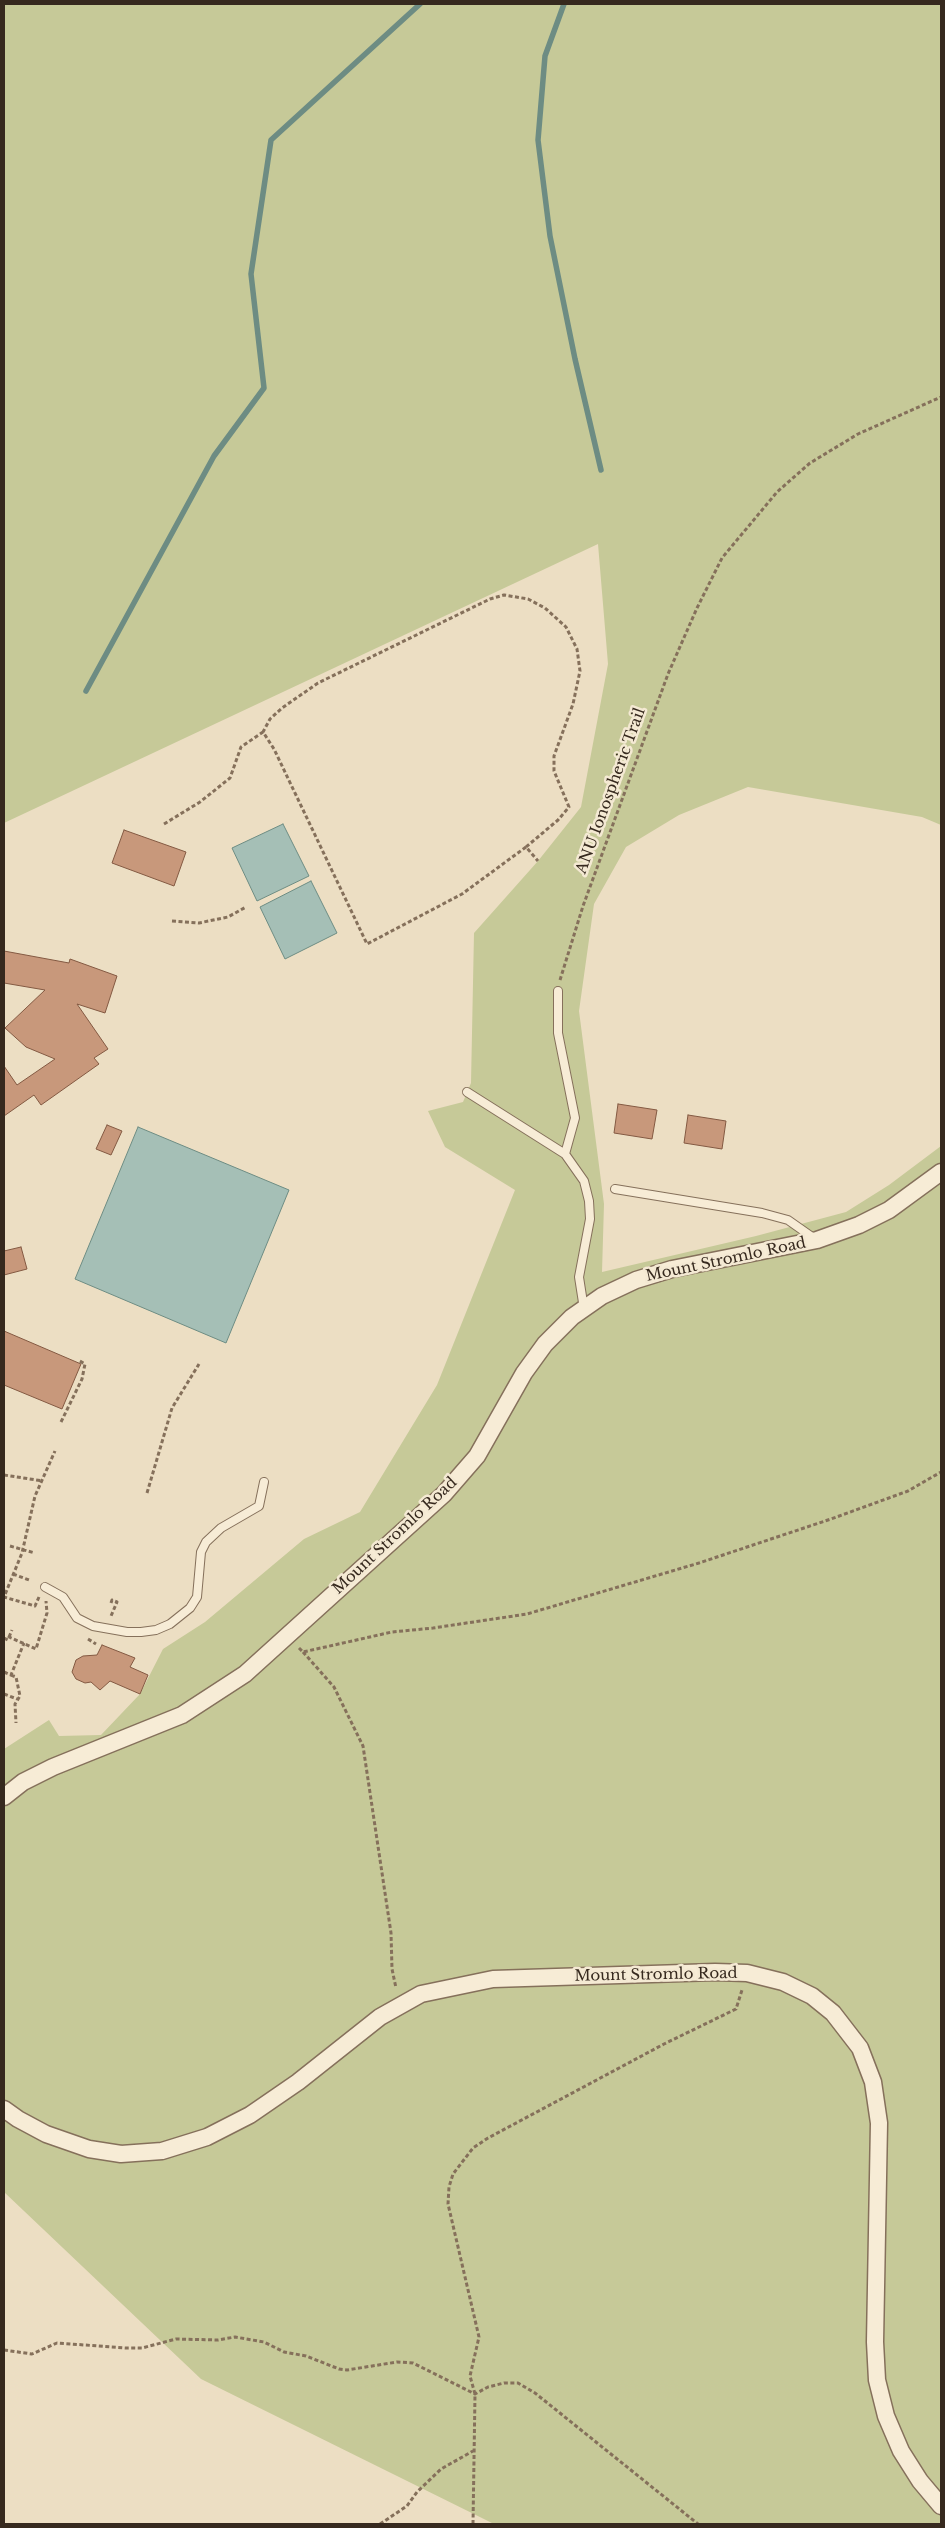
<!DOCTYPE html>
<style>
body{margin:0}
#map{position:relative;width:945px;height:2528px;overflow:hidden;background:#ecdec3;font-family:"Libre Baskerville",serif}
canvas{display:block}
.frame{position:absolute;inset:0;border:5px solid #36291e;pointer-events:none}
</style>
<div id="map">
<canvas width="945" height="2528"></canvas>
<div class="frame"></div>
</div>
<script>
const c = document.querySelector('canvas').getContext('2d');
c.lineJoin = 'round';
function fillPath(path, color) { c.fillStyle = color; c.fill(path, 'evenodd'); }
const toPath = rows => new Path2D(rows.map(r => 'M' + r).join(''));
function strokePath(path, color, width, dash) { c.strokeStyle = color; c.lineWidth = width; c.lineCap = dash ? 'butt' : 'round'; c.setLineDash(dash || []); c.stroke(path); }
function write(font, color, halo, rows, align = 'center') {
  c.font = font + ' "Libre Baskerville",serif'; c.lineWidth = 5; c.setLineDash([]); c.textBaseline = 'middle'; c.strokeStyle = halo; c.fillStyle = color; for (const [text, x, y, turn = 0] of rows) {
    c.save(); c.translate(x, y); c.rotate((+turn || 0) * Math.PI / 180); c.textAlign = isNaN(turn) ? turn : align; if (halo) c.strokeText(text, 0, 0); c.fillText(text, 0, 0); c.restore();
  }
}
fillPath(toPath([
 [4,4,941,4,941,825,922,817,748,787,679,815,626,847,594,904,579,1011,604,1204,602,1272,756,1236,846,1212,889,1185,941,1146,941,2524,494,2524,201,2379,4,2192,4,1749,49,1720,59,1736,101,1735,140,1694,163,1649,205,1622,304,1539,360,1512,437,1385,515,1190,445,1147,428,1111,463,1102,471,1083,474,933,538,861,581,807,608,664,598,544,4,823]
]), '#c6c998');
const water = toPath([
 [283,824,309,876,257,901,232,848,283,824],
 [311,881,337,933,285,959,260,907,311,881],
 [138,1127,289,1190,226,1343,75,1279,138,1127]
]);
fillPath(water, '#a5bfb6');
strokePath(water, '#6d8c83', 1);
strokePath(toPath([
 [564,4,545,56,538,140,550,236,575,359,601,470],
 [86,691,214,456,264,388,251,274,271,140,420,4]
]), '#6d8c83', 5.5);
const building = toPath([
 [124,830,186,852,174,886,112,863,124,830],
 [4,951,69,963,70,959,117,976,105,1013,77,1004,108,1049,94,1058,99,1064,41,1105,34,1095,4,1116,4,1066,17,1085,55,1059,26,1047,5,1028,45,990,4,983,4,951],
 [618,1104,657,1110,652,1139,614,1133,618,1104],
 [688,1115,726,1121,722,1149,684,1143,688,1115],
 [107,1125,122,1131,111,1155,96,1149,107,1125],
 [21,1247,27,1269,4,1275,4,1251,21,1247],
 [4,1331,81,1364,62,1409,4,1385,4,1331],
 [102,1645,135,1658,130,1667,148,1675,140,1694,110,1681,100,1690,91,1682,85,1683,76,1679,72,1672,76,1660,83,1656,97,1655,102,1645]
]);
fillPath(building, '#c8987b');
strokePath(building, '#835942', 1);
const service = toPath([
 [558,991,558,1033,575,1118,565,1154],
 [467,1092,565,1154,584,1181,589,1201,590,1219,579,1277,584,1309],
 [615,1189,762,1213,788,1220,815,1239],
 [45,1587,63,1597,77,1618,93,1626,127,1632,141,1632,156,1630,170,1624,190,1608,197,1597,201,1552,206,1542,221,1528,259,1506,264,1482]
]);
const minor = toPath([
 [4,1797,23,1782,53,1767,182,1715,245,1674,444,1494,477,1456,524,1373,545,1344,572,1317,602,1296,636,1280,672,1269,817,1240,859,1225,889,1210,941,1172],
 [4,2109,18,2119,46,2134,89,2149,121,2154,162,2151,207,2137,250,2115,298,2082,380,2017,421,1994,493,1979,715,1972,747,1973,783,1982,812,1996,833,2013,860,2048,873,2082,879,2123,875,2342,877,2380,886,2416,901,2451,920,2481,941,2506]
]);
strokePath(service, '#85705b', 10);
strokePath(minor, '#85705b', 19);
strokePath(toPath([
 [164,824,200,802,230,778,241,747,263,732],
 [526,847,462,894,367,944,274,749,263,732,270,719,282,708,318,683,490,599,504,595,528,599,545,608,566,627,577,649,580,671,573,704,554,756,554,771,569,807,558,820,526,847,538,861],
 [172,921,199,923,228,917,246,907],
 [560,980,583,906,668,674,697,608,722,558,777,492,810,463,858,434,941,397],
 [61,1422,82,1379,85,1364,78,1360],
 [4,1475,43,1481],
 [147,1493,172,1408,199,1364],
 [10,1546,35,1553],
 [13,1574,29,1580],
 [39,1597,35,1606,4,1597,22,1553,35,1496,55,1451],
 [111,1603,112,1600,117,1602,111,1616],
 [9,1637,12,1630],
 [4,1638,8,1640,9,1637,36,1649,47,1613,46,1601],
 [88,1639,96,1644],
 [299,1648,303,1652,392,1632,433,1628,527,1614,699,1563,831,1519,908,1491,941,1472],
 [303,1652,334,1687,363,1746,391,1933,392,1969,396,1988],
 [4,1672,11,1675,24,1643],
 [11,1675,16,1677,20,1696,15,1704,16,1723],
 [4,1694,17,1699],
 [4,2350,32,2354,57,2343,126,2348,142,2348,176,2339,218,2340,235,2337,264,2342,284,2352,306,2356,339,2369,347,2370,397,2362,413,2363,475,2394,488,2387,504,2383,518,2383,535,2393,698,2524],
 [380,2524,407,2506,417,2492,441,2469,473,2451],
 [473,2524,475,2394,470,2376,479,2337,448,2204,449,2187,453,2174,473,2148,488,2138,664,2044,736,2009,742,1990]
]), '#85705b', 3, [4, 2.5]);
strokePath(service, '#f7ecd6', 8);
strokePath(minor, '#f7ecd6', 16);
write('15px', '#36291e', '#f4e9d3', [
 ["ANU Ionospheric Trail",611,791,-70],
 ["Mount Stromlo Road",726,1260,-12],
 ["Mount Stromlo Road",395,1536,-43],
 ["Mount Stromlo Road",656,1975,-1]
]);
</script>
